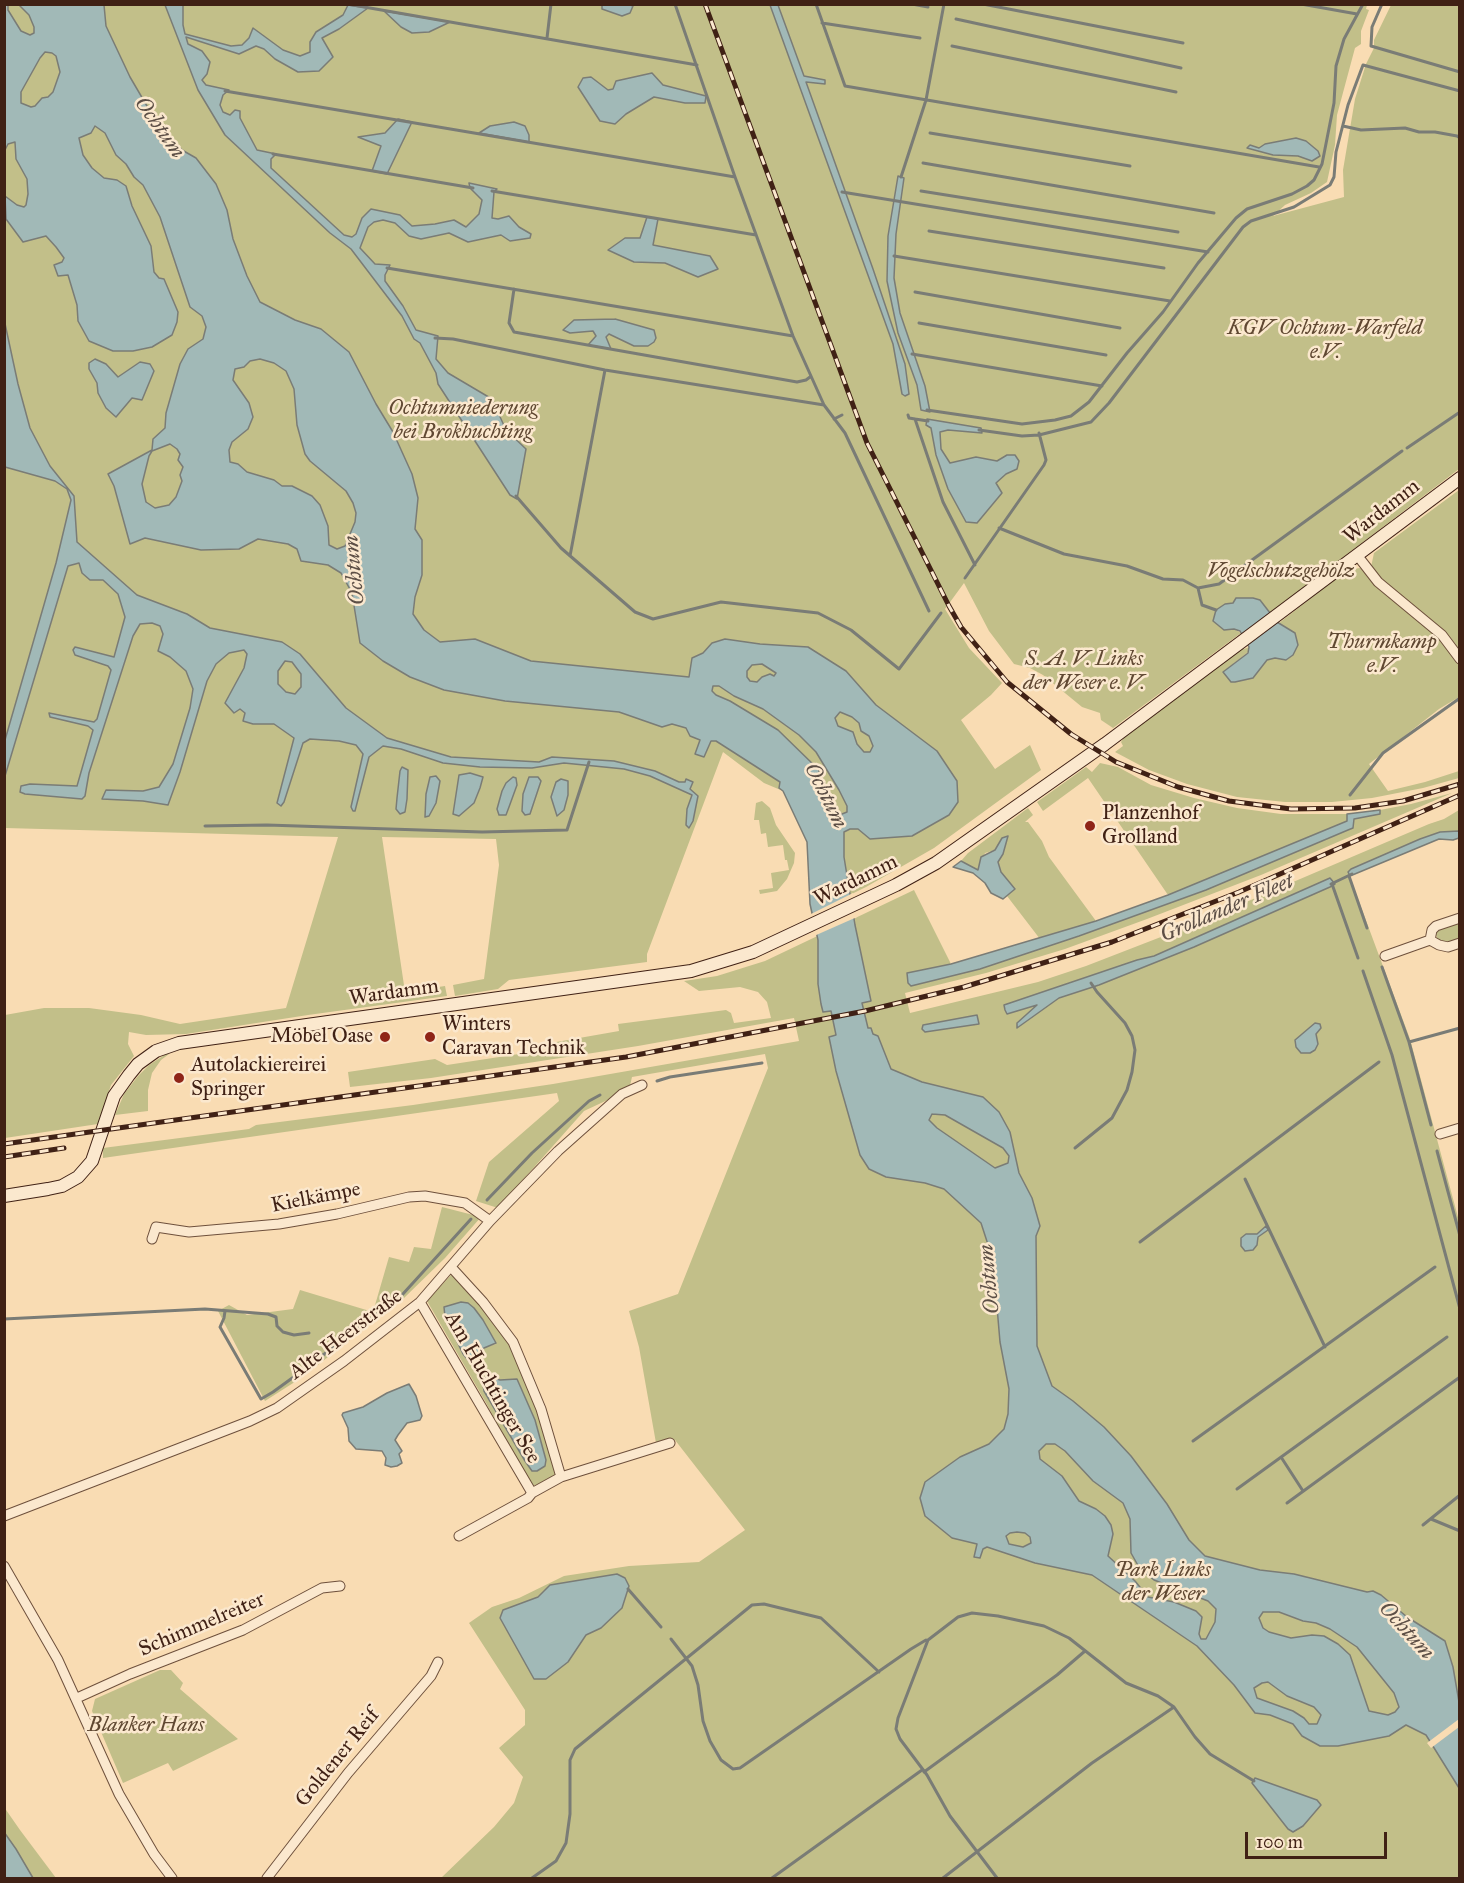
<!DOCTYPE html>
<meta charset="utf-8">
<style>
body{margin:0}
#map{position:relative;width:1464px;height:1883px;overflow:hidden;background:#f9dcb3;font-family:"IM FELL Great Primer",serif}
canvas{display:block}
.frame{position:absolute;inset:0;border:6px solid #402115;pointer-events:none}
.scale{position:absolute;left:1245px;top:1832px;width:142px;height:27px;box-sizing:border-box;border:3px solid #402115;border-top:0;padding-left:8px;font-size:18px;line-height:21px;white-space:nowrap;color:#402115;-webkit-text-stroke:4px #fbe8ce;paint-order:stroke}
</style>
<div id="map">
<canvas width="1464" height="1883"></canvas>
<div class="frame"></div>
<div class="scale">100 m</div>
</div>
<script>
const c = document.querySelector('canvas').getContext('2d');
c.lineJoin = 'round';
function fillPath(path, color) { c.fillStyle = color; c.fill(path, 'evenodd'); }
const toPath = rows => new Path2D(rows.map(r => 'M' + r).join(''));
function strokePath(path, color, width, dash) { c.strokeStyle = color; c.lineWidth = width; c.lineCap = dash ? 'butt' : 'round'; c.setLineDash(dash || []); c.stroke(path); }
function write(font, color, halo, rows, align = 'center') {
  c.font = font + ' "IM FELL Great Primer",serif'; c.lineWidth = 5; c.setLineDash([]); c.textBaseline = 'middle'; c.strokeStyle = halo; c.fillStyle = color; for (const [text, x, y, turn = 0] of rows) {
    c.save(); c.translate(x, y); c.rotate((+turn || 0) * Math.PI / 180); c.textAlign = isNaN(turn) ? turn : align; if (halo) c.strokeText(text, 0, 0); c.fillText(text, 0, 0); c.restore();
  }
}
fillPath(toPath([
 [5,5,1367,5,1366,9,1369,10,1361,31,1361,44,1355,48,1337,115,1335,145,1327,182,1311,193,1285,205,1273,216,1344,197,1343,170,1355,99,1366,64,1374,48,1374,40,1391,5,1459,5,1459,469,1270,613,1260,600,1236,598,1233,603,1225,604,1224,630,1234,629,1241,633,1113,728,1101,720,1100,713,1082,707,1043,675,1030,668,1014,664,989,631,964,583,945,609,969,648,1002,683,991,695,961,720,995,769,1030,745,1041,770,934,848,866,887,811,914,807,842,783,791,764,783,723,752,647,954,647,962,509,980,498,989,455,996,453,985,484,979,499,865,496,839,382,837,405,992,445,986,447,996,308,1015,186,1034,146,1035,129,1032,128,1044,134,1056,111,1085,98,1124,5,1138,5,1015,44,1008,89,1008,141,1015,180,1024,286,1008,338,837,5,828],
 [1459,490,1459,697,1439,709,1369,764,1388,791,1425,782,1459,771,1459,778,1423,788,1372,798,1332,802,1285,802,1237,797,1187,784,1149,770,1115,752,1123,746,1121,742,1126,735,1242,647,1244,649,1249,647,1248,652,1223,672,1235,682,1253,678,1267,660,1275,658,1286,660,1293,655,1298,645,1295,633,1279,623,1347,570,1360,568,1364,572,1371,567,1374,553],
 [1100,763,1118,767,1151,785,1194,798,1237,808,1281,814,1347,814,1348,821,1168,895,1088,778,1043,811,1037,802,1086,767,1092,772],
 [1452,793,1261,875,1147,919,1065,949,986,973,905,993,910,1013,1038,982,1086,966,1197,923,1429,824,1444,819,1459,810,1459,831,1440,832,1351,869,1348,872,1410,1039,1459,1221,1459,1878,441,1878,494,1827,514,1803,523,1777,499,1748,525,1725,525,1710,469,1623,492,1607,519,1598,564,1576,629,1566,699,1562,745,1530,675,1440,668,1439,656,1443,639,1347,629,1311,678,1294,768,1068,765,1054,632,1077,629,1090,584,1111,498,1208,476,1201,489,1162,559,1101,557,1093,103,1158,103,1148,249,1129,256,1125,413,1105,553,1084,799,1041,794,1018,638,1046,431,1078,350,1087,348,1072,435,1059,447,1065,545,1050,545,1044,619,1031,618,1024,726,1010,731,1013,734,1023,771,1018,767,1002,758,992,740,987,699,991,684,981,717,976,765,961,914,890,951,964,954,975,980,969,1079,936,1206,890,1353,828,1354,819,1379,814,1380,810,1411,804],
 [762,801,770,808,776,825,795,853,794,863,787,879,777,891,760,894,759,890,773,888,771,873,789,870,787,860,785,860,783,845,768,847,766,833,761,834,759,820,754,820,756,803],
 [1028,808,1033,815,1025,822,1028,822,1042,841,1049,857,1096,921,1040,939,1007,896,1015,889,1001,872,998,862,1003,854,1002,838,995,850,985,853,978,870,961,861,968,853],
 [1459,920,1459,940,1443,942,1437,939,1436,934,1439,928],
 [166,1054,169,1054,161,1060,152,1073,148,1090,148,1111,115,1115,124,1094,138,1076,149,1065],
 [442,1207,481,1217,445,1258,404,1298,301,1378,265,1401,218,1311,229,1305,247,1315,293,1309,300,1290,373,1312,389,1257,409,1262,414,1247,431,1249],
 [451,1275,457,1278,491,1318,508,1343,528,1388,542,1426,556,1475,554,1477,533,1486,529,1482,485,1401,427,1301],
 [461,1302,468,1303,474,1308,483,1320,496,1344,483,1348,480,1351,463,1355,445,1317],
 [488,1376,500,1380,517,1379,525,1399,532,1470,484,1391,483,1379],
 [160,1670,171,1670,183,1683,180,1689,238,1739,173,1771,168,1763,123,1783,92,1711,95,1699],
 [4,1807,20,1830,56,1878,5,1878]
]), '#c2bf89');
const water = toPath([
 [5,5,8,5,8,10,21,31,30,35,34,33,34,27,29,15,19,5,104,5,106,26,130,77,154,118,182,150,196,158,216,184,227,210,233,239,247,276,260,302,295,320,321,329,349,352,376,404,393,432,412,474,418,498,415,529,422,540,422,575,415,597,413,614,424,630,440,642,475,639,531,661,689,677,692,658,703,653,712,643,725,639,760,644,808,647,846,671,876,705,937,751,957,781,958,802,949,815,912,836,870,839,858,829,850,829,844,832,844,857,855,925,871,1001,862,1003,868,1028,871,1028,873,1034,878,1036,891,1069,922,1082,983,1097,999,1112,1010,1132,1019,1173,1032,1198,1040,1226,1036,1236,1037,1346,1052,1386,1073,1401,1104,1427,1131,1456,1167,1504,1189,1540,1205,1556,1260,1570,1294,1574,1367,1592,1373,1591,1381,1595,1407,1617,1445,1641,1453,1667,1459,1702,1459,1788,1426,1735,1406,1725,1389,1736,1338,1746,1320,1746,1302,1736,1293,1724,1270,1715,1255,1713,1234,1685,1197,1646,1092,1575,1035,1563,987,1547,983,1549,980,1558,974,1557,977,1544,952,1538,925,1516,920,1498,925,1482,960,1457,989,1444,1004,1429,1008,1414,1009,1389,1000,1342,993,1260,981,1223,944,1189,925,1183,886,1177,869,1169,860,1155,836,1071,829,1037,836,1035,831,1011,823,1012,821,1004,818,984,818,940,810,904,807,842,783,791,779,788,780,782,716,741,711,741,704,757,695,754,700,740,690,736,686,728,672,724,662,727,619,712,505,701,444,690,410,677,383,661,360,643,352,593,341,573,328,565,301,561,297,549,288,544,258,539,239,549,201,550,145,538,130,544,114,486,108,474,152,450,153,439,165,428,166,413,180,364,188,349,203,339,206,327,202,316,190,307,160,217,143,185,134,177,126,164,116,155,105,133,95,126,91,133,79,138,83,155,92,168,104,178,117,180,126,186,132,206,151,246,154,272,159,278,164,279,178,312,177,322,172,335,152,347,133,351,113,351,89,341,78,321,77,305,68,275,58,276,54,265,62,262,64,258,56,247,46,236,23,242,6,219,5,196,17,205,24,207,26,205,28,194,27,179,16,159,15,142,8,144,5,150,5,5],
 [45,52,52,53,56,56,60,72,53,92,48,97,42,98,35,106,31,107,21,103,21,92,40,58,45,52],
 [260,359,274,363,286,371,294,389,297,425,305,454,310,461,346,491,353,503,356,513,355,522,345,546,337,549,329,545,328,526,320,505,312,496,292,486,282,486,274,480,247,472,238,464,230,462,229,450,232,442,248,429,253,417,249,403,233,380,235,369,244,367,250,361,260,359],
 [170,444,177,449,180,454,178,460,183,467,180,475,182,481,176,497,169,505,155,508,146,502,142,484,149,456,152,451,170,444],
 [762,664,776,673,774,676,770,674,762,677,757,682,750,681,747,677,747,671,752,665,762,664],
 [713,686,719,686,734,696,763,709,799,735,816,752,839,790,847,806,847,812,842,814,837,811,818,769,778,730,730,701,716,695,712,691,713,686],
 [840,712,852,717,859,723,861,731,869,736,873,746,870,752,864,752,857,744,853,732,838,726,835,718,840,712],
 [932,1114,945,1115,1003,1148,1009,1156,1008,1163,995,1168,937,1128,929,1120,932,1114],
 [1046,1444,1055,1444,1065,1451,1093,1481,1123,1503,1130,1519,1131,1553,1140,1569,1154,1580,1208,1601,1216,1609,1215,1622,1206,1639,1201,1639,1199,1634,1202,1617,1196,1611,1174,1602,1148,1597,1135,1581,1108,1556,1113,1534,1111,1525,1105,1516,1096,1509,1079,1501,1062,1476,1040,1459,1039,1451,1046,1444],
 [1017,1532,1025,1533,1030,1537,1031,1543,1023,1547,1009,1544,1006,1536,1010,1533,1017,1532],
 [1263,1612,1279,1612,1303,1621,1316,1623,1330,1629,1357,1647,1394,1693,1399,1707,1395,1712,1388,1715,1369,1711,1350,1655,1338,1644,1324,1636,1312,1635,1291,1638,1269,1632,1263,1628,1259,1618,1263,1612],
 [1268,1682,1287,1696,1314,1707,1321,1715,1317,1724,1309,1724,1304,1718,1293,1711,1257,1698,1254,1688,1262,1683,1268,1682],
 [165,5,183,5,183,25,185,34,231,46,242,45,249,38,253,28,283,50,300,56,310,52,310,42,316,32,343,15,348,5,368,8,339,29,322,38,333,57,319,71,298,72,275,59,264,49,256,46,239,54,186,37,188,44,202,51,210,62,207,74,202,80,206,85,229,90,223,95,220,105,223,112,230,115,235,110,240,111,240,118,257,150,276,154,271,159,271,168,344,235,352,237,356,234,362,218,371,209,400,215,412,226,435,224,454,220,466,227,479,214,482,200,470,188,469,183,497,189,494,192,492,218,498,219,509,216,519,227,531,234,530,238,510,241,501,235,468,242,449,233,421,239,409,236,395,223,383,220,374,222,368,227,360,248,375,264,390,265,385,275,385,281,403,306,416,330,438,336,436,359,448,373,492,399,506,430,526,449,517,499,510,495,438,384,436,373,420,343,414,339,402,316,351,249,330,233,225,135,198,90,165,5],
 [602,5,630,5,633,6,630,13,622,16,602,9,602,5],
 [770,5,778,5,804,76,825,80,825,84,806,82,873,269,905,364,909,394,905,396,902,394,893,344,770,5],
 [384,11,450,22,429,32,412,33,401,27,384,11],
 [652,73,663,85,706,96,705,103,685,103,654,97,626,114,615,124,600,121,578,87,583,78,591,77,608,90,613,89,616,81,652,73],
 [398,119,412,122,387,174,372,171,381,146,358,137,385,133,398,119],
 [514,122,525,126,529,135,529,142,479,133,490,126,514,122],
 [1296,138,1306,141,1318,151,1320,156,1312,161,1298,156,1273,155,1247,148,1250,145,1259,148,1265,144,1296,138],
 [898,176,904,178,896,234,894,278,900,313,925,386,930,412,921,410,917,385,898,333,887,281,888,236,898,176],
 [647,217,658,219,653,245,710,256,718,269,698,277,665,263,634,262,608,250,625,238,640,238,647,217],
 [4,319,18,384,30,428,50,466,74,496,77,542,137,595,187,614,210,628,282,642,300,654,346,708,387,738,451,757,539,762,552,757,614,761,655,771,679,782,685,782,686,779,693,782,690,789,698,796,693,821,689,828,686,825,687,809,692,795,650,776,624,769,564,763,532,768,480,767,443,763,401,749,383,746,369,757,355,811,353,811,351,807,363,754,356,745,339,741,310,739,303,743,284,802,281,806,277,803,294,738,274,724,253,724,243,721,245,713,240,709,234,713,225,703,244,668,247,654,244,650,229,653,216,664,207,681,180,772,168,805,143,801,102,799,106,790,143,791,159,787,173,764,190,708,193,689,186,671,170,657,158,651,163,634,160,626,152,623,140,624,133,636,89,773,85,796,82,799,25,794,20,792,21,786,30,784,77,786,93,730,88,726,50,717,49,713,94,722,97,719,111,670,108,666,75,655,73,650,75,647,114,657,125,617,118,594,103,580,90,580,82,573,79,563,68,566,5,776,5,740,56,563,71,500,67,489,55,481,5,467,4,319],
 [285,661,292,662,301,674,301,687,295,694,286,692,278,684,278,671,285,661],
 [615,319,654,330,656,338,654,342,648,346,634,346,609,334,606,337,611,349,588,345,596,336,593,331,570,333,563,330,574,320,615,319],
 [95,359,106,364,118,377,140,362,150,364,154,371,142,400,132,398,116,417,106,408,98,393,97,383,89,369,89,363,95,359],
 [927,419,981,428,982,433,948,430,940,432,941,449,950,463,976,457,997,461,1007,455,1015,455,1019,461,1017,469,1006,474,996,483,1002,493,977,523,966,522,948,489,936,455,931,428,926,425,927,419],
 [1236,598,1253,598,1260,600,1277,622,1295,633,1298,645,1293,655,1286,660,1275,658,1267,660,1253,678,1235,682,1231,682,1223,672,1248,653,1249,647,1240,631,1234,629,1224,630,1213,621,1216,610,1225,604,1233,603,1236,598],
 [402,767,408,770,407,799,405,812,400,814,396,809,397,798,400,771,402,767],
 [470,773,483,777,480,788,474,803,459,816,453,814,459,775,470,773],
 [436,776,440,781,436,803,429,816,425,817,426,794,430,777,436,776],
 [513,777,516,778,517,785,509,807,506,815,499,815,497,809,502,791,506,783,513,777],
 [529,777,538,777,541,781,530,814,525,815,522,811,523,794,529,777],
 [561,779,568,781,568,795,564,810,557,816,551,797,556,782,561,779],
 [1380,810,1380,814,1354,819,1353,828,1348,830,1206,890,1079,936,980,969,911,986,908,983,907,973,951,964,1096,921,1168,895,1347,821,1347,814,1380,810],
 [1459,831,1459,838,1453,840,1439,839,1350,876,1348,872,1351,869,1420,839,1440,832,1459,831],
 [1008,836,1003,854,998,862,1001,872,1015,889,1003,899,991,893,985,883,973,873,953,867,961,861,978,870,981,857,995,850,1002,838,1008,836],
 [1330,878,1335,884,1330,887,1194,947,1099,985,1059,998,1017,1028,1017,1023,1037,1005,1007,1014,1005,1010,1004,1005,1137,960,1154,956,1330,878],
 [977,1015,979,1024,925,1032,922,1029,923,1025,977,1015],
 [1315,1023,1320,1024,1321,1028,1316,1034,1318,1044,1315,1050,1310,1053,1301,1053,1296,1047,1295,1040,1315,1023],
 [1266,1226,1268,1230,1258,1237,1257,1245,1253,1250,1245,1251,1241,1246,1241,1238,1246,1234,1257,1234,1266,1226],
 [461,1302,468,1303,474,1308,483,1320,496,1343,484,1348,480,1351,484,1368,477,1371,463,1354,445,1317,444,1307,461,1302],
 [488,1376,500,1380,517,1379,535,1420,546,1460,545,1466,537,1471,532,1471,525,1461,484,1391,482,1379,488,1376],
 [409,1384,416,1396,422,1416,420,1420,407,1423,398,1435,395,1440,402,1451,399,1454,402,1463,397,1466,391,1467,385,1465,386,1458,382,1451,356,1449,349,1441,348,1428,342,1415,343,1413,363,1407,387,1393,409,1384],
 [617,1574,625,1578,629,1586,622,1608,601,1628,586,1635,568,1662,546,1679,534,1679,500,1618,503,1610,538,1597,550,1585,617,1574],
 [1255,1778,1317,1800,1321,1805,1303,1826,1293,1832,1288,1829,1252,1783,1255,1778],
 [4,1832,16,1849,33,1878,5,1878,4,1832]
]);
fillPath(water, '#a1b9b7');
strokePath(water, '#7a7c76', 1.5);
fillPath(toPath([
 [853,893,857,917,814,936,809,915],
 [1459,1719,1459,1727,1431,1748,1427,1743]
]), '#f9dcb3');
strokePath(toPath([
 [347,4,697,65],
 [675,4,735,177,793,336,824,405,845,433,929,611],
 [816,4,845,86,1319,167],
 [912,4,928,7],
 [983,4,1183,43],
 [1301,4,1357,14],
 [1382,4,1372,27,1371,46,1460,72],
 [956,19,1181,68],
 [822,23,920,38],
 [547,38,551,4],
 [952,46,1176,92],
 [225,91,735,177],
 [1343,126,1361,130,1405,128,1419,132,1435,132,1457,136,1460,138],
 [930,133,1130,166],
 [273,154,473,188],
 [923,163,1214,213],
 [901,177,926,100,944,4],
 [492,191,756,235],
 [921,191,1178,232],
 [842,192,1208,252],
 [929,231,1164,268],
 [894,256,1170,301],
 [387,268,793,336],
 [514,289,509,323,514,332,797,382,806,380,810,377],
 [915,292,1120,328],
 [919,323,1106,355],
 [435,338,453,339,605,370,824,405],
 [912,354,1102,386],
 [927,410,1022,424,1055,420,1071,416,1089,402,1127,353,1163,312,1198,263,1236,218,1247,209,1292,194,1307,186,1314,180,1322,164,1334,103,1336,66,1344,39,1363,4],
 [908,415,909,418,915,419,943,502,975,565],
 [834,419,842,415],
 [915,419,928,421],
 [979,430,1022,436,1039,435,1091,422,1109,403,1243,227,1251,221,1294,207,1330,185,1334,177,1336,152,1348,105,1363,65,1460,91],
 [1407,448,1460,412],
 [516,496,561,548,635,612,653,619,721,602,818,613,851,630,899,669,941,613],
 [999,528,1064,554,1127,566,1163,579,1183,580,1198,588,1202,605,1216,610],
 [570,556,605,370],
 [965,578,1044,465,1046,460,1039,433],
 [1198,588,1219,584,1402,451],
 [1350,795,1383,753,1460,698],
 [205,826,267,825,482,832,567,830,589,762],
 [1349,876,1367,928],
 [1331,884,1352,874],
 [1332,884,1358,958],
 [1382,967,1409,1042,1431,1125],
 [1363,971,1392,1055,1460,1309],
 [1409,1042,1460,1028],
 [657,1081,670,1077,762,1063],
 [1075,1148,1112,1118,1127,1090,1132,1072,1135,1050,1132,1036,1125,1023,1097,992,1091,983],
 [1437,1151,1460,1236],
 [1245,1179,1325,1347],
 [487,1200,532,1153,589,1101,600,1095],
 [1140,1242,1379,1062],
 [225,1311,224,1318,220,1327,261,1399,273,1392,306,1368,402,1295,471,1219],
 [4,1319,205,1309,268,1314,276,1317,277,1326,283,1332,294,1335,309,1333],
 [1193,1441,1435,1267],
 [1281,1457,1303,1491],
 [1237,1489,1447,1337],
 [1287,1503,1460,1377],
 [1431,1519,1460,1531],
 [1423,1525,1460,1495],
 [628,1589,661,1627],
 [671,1639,692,1666,698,1685,703,1721,710,1741,721,1760,733,1769,740,1768,911,1649,926,1640],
 [924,1772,1057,1675,1085,1651],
 [532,1878,556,1861,566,1843,570,1814,570,1760,575,1749,752,1605,764,1604,821,1618,879,1672],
 [772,1878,922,1770],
 [943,1878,1092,1763,1174,1707],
 [997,1878,950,1816,927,1775,900,1739,896,1729,898,1718,928,1640,958,1617,972,1613,998,1616,1044,1626,1069,1638,1126,1683,1158,1696,1174,1707,1195,1737,1210,1754,1254,1781]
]), '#7a7c76', 3);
const street = toPath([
 [1357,555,1378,582,1442,635,1460,659],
 [1460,918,1436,926,1432,930,1430,940,1439,945,1448,947,1460,943],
 [1385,956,1430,940],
 [1440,1134,1460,1128],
 [152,1239,156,1227,189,1232,279,1224,337,1214,409,1197,425,1196,465,1203,490,1221],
 [451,1267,483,1302,513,1342,541,1409,561,1477],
 [420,1302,532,1493],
 [4,1516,250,1421,277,1408,344,1361,420,1302,490,1221,558,1151,622,1094,642,1085],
 [459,1536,528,1498,532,1493,561,1477,670,1443],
 [4,1566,58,1660,119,1794,154,1854,172,1878],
 [77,1698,130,1674,243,1630,322,1588,340,1586],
 [267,1878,348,1773,431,1676,438,1662]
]);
const secondary = toPath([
 [4,1196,48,1189,62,1186,78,1177,92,1161,114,1096,129,1075,138,1064,156,1051,179,1043,691,971,753,952,896,885,936,863,1105,744,1460,478]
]);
strokePath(street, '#6e503c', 11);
strokePath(secondary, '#402115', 14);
strokePath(street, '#fbe8ce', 9);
strokePath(secondary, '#fbe8ce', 12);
const rail = toPath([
 [705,4,867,443,949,606,961,627,1007,682,1071,734,1116,762,1178,787,1229,801,1291,809,1355,808,1403,801,1460,784],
 [4,1144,626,1057,865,1011,964,987,1112,942,1239,892,1460,795],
 [4,1157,64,1148]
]);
strokePath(rail, '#402115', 5);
strokePath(rail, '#fbe8ce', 3, [9]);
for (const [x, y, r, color] of [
 [1090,826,6,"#8f2418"],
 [385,1037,6,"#8f2418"],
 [430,1037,6,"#8f2418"],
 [179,1078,6,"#8f2418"]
]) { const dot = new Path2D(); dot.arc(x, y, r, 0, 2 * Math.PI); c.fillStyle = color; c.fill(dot); strokePath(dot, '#fbe8ce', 2); }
write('italic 21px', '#604832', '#fbe8ce', [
 ["KGV Ochtum-Warfeld",1325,329],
 ["e.V.",1325,353],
 ["Ochtumniederung",463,409],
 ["bei Brokhuchting",463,433],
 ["Vogelschutzgehölz",1281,572],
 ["Thurmkamp",1382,643],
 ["e.V.",1382,667],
 ["S. A. V. Links",1084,660],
 ["der Weser e. V.",1084,684],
 ["Park Links",1163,1571],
 ["der Weser",1163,1595],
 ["Blanker Hans",146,1726]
]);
write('21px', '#402115', '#fbe8ce', [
 ["Wardamm",1382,512,-38],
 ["Wardamm",856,881,-26],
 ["Wardamm",394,993,-8],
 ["Kielkämpe",316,1198,-11],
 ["Alte Heerstraße",346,1335,-37],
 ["Am Huchtinger See",492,1388,60],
 ["Schimmelreiter",202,1625,-23],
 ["Goldener Reif",338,1758,-51]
]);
write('21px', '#402115', '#fbe8ce', [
 ["Planzenhof",1102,814],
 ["Grolland",1102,838],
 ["Winters",442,1025],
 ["Caravan Technik",442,1049],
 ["Möbel Oase",373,1037,"right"],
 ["Autolackiereirei",191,1066],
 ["Springer",191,1090]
], 'left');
write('italic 22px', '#5d4f46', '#fbe8ce', [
 ["Ochtum",159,128,55],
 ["Ochtum",355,570,-95],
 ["Ochtum",825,796,64],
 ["Grollander Fleet",1227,909,-23],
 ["Ochtum",990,1279,-95],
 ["Ochtum",1406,1631,48]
]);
</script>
